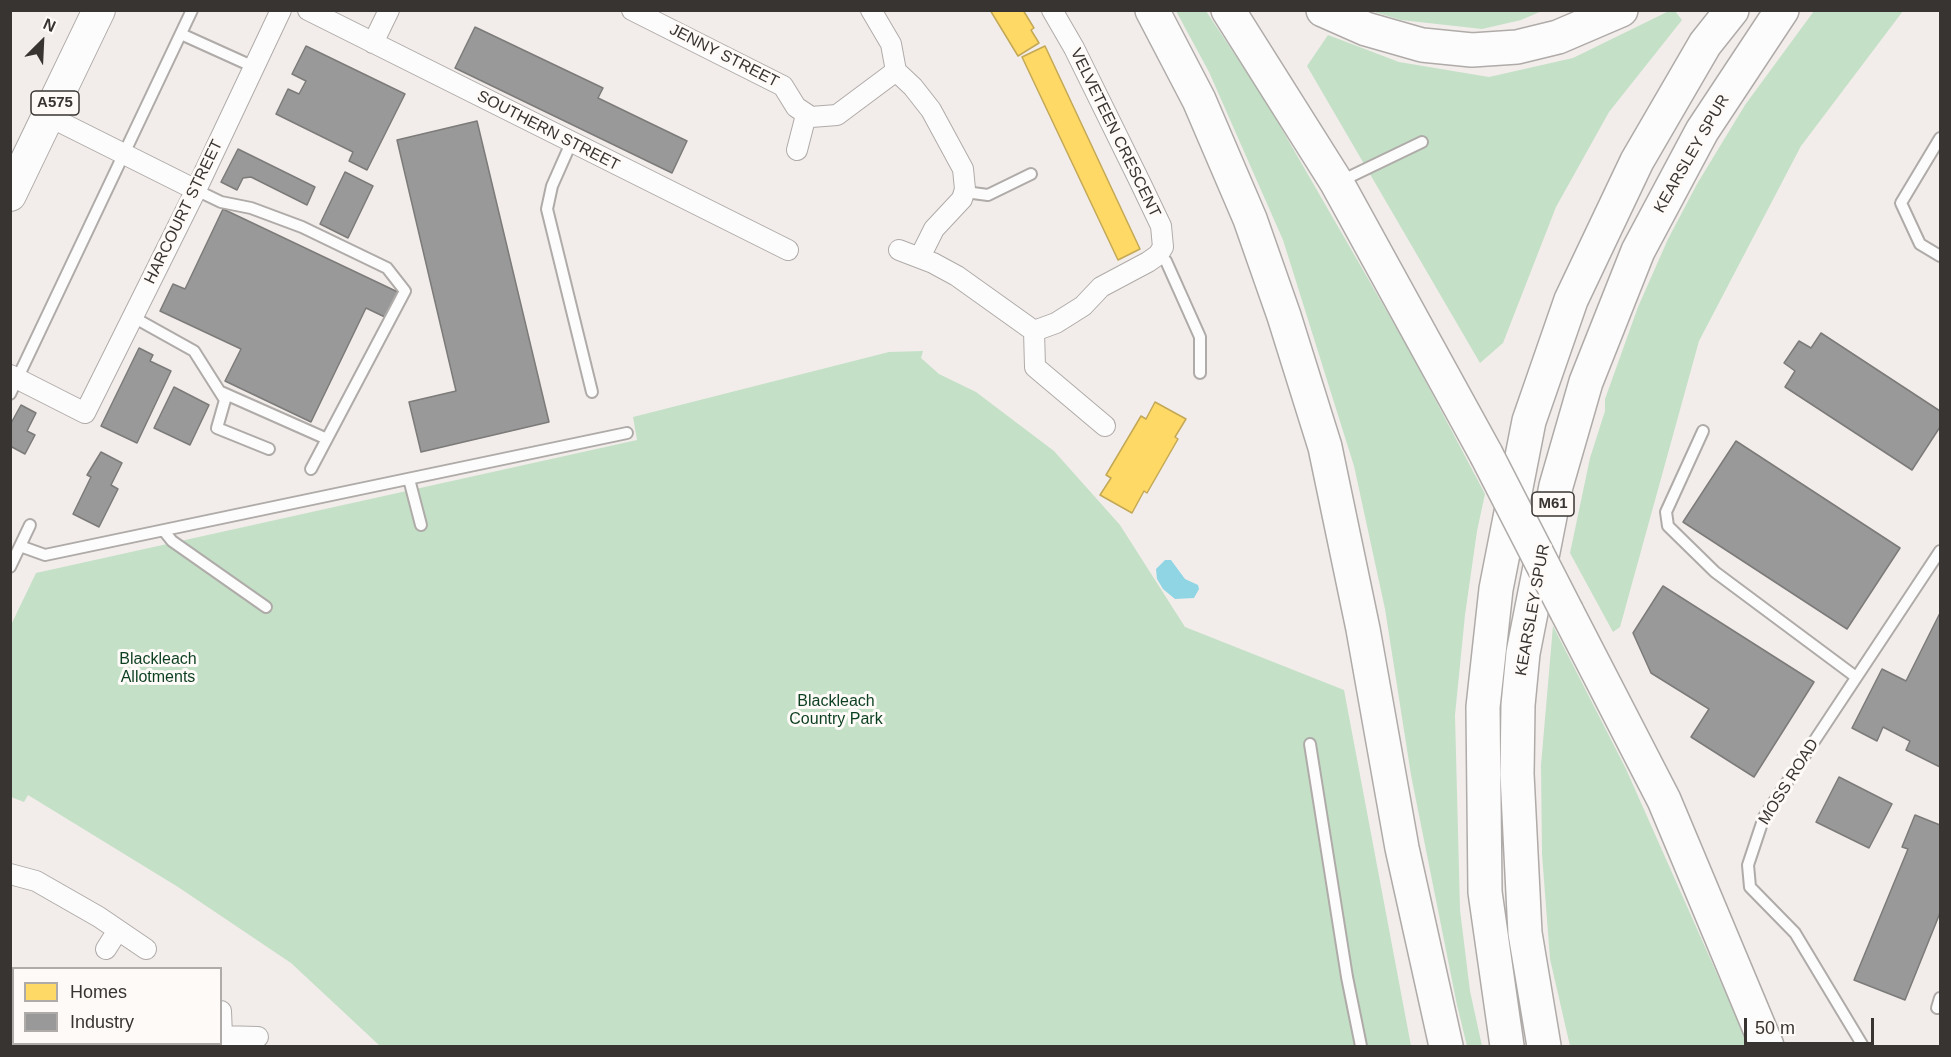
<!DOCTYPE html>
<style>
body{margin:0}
#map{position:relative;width:1951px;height:1057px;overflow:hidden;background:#f2edea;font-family:Arial,sans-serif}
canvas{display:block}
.frame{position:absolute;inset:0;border:12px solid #383432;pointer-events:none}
.legend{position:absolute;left:12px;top:967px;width:210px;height:78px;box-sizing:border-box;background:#fefaf8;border:2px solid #afaba9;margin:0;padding:8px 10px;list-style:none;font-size:18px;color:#383432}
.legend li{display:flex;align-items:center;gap:12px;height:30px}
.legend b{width:30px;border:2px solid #afaba9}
.north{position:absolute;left:12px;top:12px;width:60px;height:60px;-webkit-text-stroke:4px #fefaf8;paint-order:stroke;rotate:24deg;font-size:16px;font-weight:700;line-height:24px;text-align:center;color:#383432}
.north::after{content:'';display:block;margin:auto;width:21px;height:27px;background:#383432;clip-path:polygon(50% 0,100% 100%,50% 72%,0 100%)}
.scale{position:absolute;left:1744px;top:1018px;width:130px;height:27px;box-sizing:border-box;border:3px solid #383432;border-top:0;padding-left:8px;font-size:18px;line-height:21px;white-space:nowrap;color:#383432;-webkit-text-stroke:4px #fefaf8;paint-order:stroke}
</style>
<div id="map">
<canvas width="1951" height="1057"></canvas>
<div class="frame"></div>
<ul class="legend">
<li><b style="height:16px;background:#ffd966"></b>Homes</li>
<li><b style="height:16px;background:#999"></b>Industry</li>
</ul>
<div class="north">N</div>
<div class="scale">50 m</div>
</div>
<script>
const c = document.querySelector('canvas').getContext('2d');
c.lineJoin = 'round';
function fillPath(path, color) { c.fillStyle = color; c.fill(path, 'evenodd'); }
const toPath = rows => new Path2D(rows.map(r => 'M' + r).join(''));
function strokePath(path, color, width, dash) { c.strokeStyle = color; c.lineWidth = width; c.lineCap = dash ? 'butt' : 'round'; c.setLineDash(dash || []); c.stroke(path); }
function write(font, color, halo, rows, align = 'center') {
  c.font = font + ' Arial,sans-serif'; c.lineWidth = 6; c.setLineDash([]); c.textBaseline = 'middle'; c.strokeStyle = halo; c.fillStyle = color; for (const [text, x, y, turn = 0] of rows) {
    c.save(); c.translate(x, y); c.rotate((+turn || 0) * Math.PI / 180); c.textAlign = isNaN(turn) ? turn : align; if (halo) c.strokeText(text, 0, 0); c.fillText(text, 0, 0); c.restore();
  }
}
fillPath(toPath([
 [1176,11,1206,11,1265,100,1408,348,1485,494,1477,531,1465,615,1455,715,1460,910,1470,991,1482,1046,1467,1046,1457,1005,1411,775,1385,609,1354,466,1283,240,1209,72],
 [1371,11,1542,10,1542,11,1521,20,1482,29,1401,20],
 [1669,11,1675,11,1682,20,1609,112,1556,207,1503,343,1480,363,1307,66,1328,35,1399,62,1489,77,1573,58],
 [1814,11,1903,11,1801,146,1699,341,1620,627,1613,632,1570,553,1590,458,1605,411,1605,399,1638,307,1668,239,1697,184,1745,105],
 [923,351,921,358,939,374,976,392,1054,451,1120,525,1185,627,1344,690,1411,1046,380,1046,291,963,178,887,28,795,24,802,11,797,10,627,36,573,637,440,633,417,889,352],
 [1553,626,1626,769,1749,1046,1570,1046,1550,959,1542,854,1541,765]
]), '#c4e0c7');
fillPath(toPath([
 [1165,560,1171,560,1185,579,1198,585,1199,589,1194,598,1175,599,1163,589,1157,579,1156,569]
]), '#90d5e4');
const homes = toPath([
 [990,10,1023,10,1034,28,1031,30,1039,43,1018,56,990,10],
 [1045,46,1140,249,1118,260,1022,57,1045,46],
 [1155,402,1186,419,1175,437,1178,439,1147,493,1144,491,1132,513,1100,495,1111,478,1106,475,1141,416,1146,419,1155,402]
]);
fillPath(homes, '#ffd966');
strokePath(homes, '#c3a856', 1.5);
const industry = toPath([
 [475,27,603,88,598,98,687,141,672,173,455,68,475,27],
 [306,46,405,94,367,170,349,161,353,152,276,114,288,89,299,94,306,81,292,74,306,46],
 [477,121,549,422,421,452,409,402,456,391,397,140,477,121],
 [238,149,315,187,307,205,251,177,243,178,237,190,221,182,238,149],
 [345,172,373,186,348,238,320,224,345,172],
 [223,209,402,294,389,319,366,308,311,422,225,381,241,349,160,311,173,284,185,289,223,209],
 [1821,333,1940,411,1940,427,1912,470,1785,387,1795,371,1784,363,1799,341,1811,348,1821,333],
 [139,348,153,355,150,361,171,371,137,443,101,426,139,348],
 [174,387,209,405,190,445,154,428,174,387],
 [21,405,36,413,27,431,35,435,25,454,10,446,10,425,21,405],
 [1736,441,1900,548,1847,629,1683,522,1736,441],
 [101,452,122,463,111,485,118,489,99,527,73,514,91,477,87,475,101,452],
 [1663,586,1814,682,1754,777,1691,737,1709,709,1651,673,1633,633,1663,586],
 [1940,613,1940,767,1906,750,1910,741,1883,727,1877,741,1852,728,1882,669,1906,681,1940,613],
 [1839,777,1892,804,1869,848,1816,822,1839,777],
 [1915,815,1940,825,1940,913,1905,1000,1854,980,1908,849,1902,847,1915,815]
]);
fillPath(industry, '#999');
strokePath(industry, '#7c7b7a', 1.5);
const lane = toPath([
 [181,34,254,67],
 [1940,138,1901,203,1920,244,1940,256],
 [571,143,552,186,547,209,592,392],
 [1341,181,1422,142],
 [196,190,221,202,251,208,302,227,387,268,405,291,311,469],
 [965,192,988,195,1031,174],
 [1158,255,1166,261,1200,337,1200,373],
 [133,317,194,351,225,400,217,428,269,449],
 [221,392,327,439],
 [10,394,192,10],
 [1703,431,1666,512,1668,526,1715,572,1856,677],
 [409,479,421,525],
 [164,531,172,541,266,607],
 [20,546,45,555,627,433],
 [10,567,30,525],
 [1310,744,1347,977,1361,1046],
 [1937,1008,1940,998],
 [1863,1046,1795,933,1750,887,1748,865,1764,817,1940,551]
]);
const street = toPath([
 [308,10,788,250],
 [632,10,783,86,796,107,811,117,837,115,896,71],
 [871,10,891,44,896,71,913,87,931,110,963,169,965,189,962,199,934,229,920,257],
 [373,43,389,10],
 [48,116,196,190],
 [797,150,806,115],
 [899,250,933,263,957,276,1034,331,1035,367,1105,426],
 [1034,331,1056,323,1083,306,1101,287,1148,262,1158,255,1163,247,1161,226,1140,182,1074,48,1052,10],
 [10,375,85,413,196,190,281,10],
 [10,874,36,881,99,917,146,949],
 [106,949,118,930],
 [221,1011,222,1036],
 [220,1036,258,1037],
 [140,1046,156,1044,172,1046],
 [196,1046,203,1044]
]);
const primary = toPath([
 [10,195,99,10]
]);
const highway = toPath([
 [1152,10,1199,100,1250,219,1284,316,1325,447,1363,629,1402,848,1446,1046],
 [1228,10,1337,183,1486,454],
 [1323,10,1366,29,1422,45,1472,50,1517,47,1558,37,1621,10],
 [1567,612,1664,800,1767,1046],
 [1507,1046,1485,892,1483,707,1496,589,1529,421,1571,300,1637,161,1705,44,1732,10],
 [1544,1046,1525,933,1517,774,1518,705,1523,653,1556,486,1586,382,1638,251,1702,131,1782,10]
]);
strokePath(lane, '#afaba9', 14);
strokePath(street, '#afaba9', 22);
strokePath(primary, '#afaba9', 34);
strokePath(highway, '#afaba9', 36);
strokePath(lane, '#fdfcfc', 10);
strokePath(street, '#fdfcfc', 20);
strokePath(primary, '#fdfcfc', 32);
strokePath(highway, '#fdfcfc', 33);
const highwayBridge = toPath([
 [1486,454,1567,612]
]);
strokePath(highwayBridge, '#afaba9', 36, []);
strokePath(highwayBridge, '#fdfcfc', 33);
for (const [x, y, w] of [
 [55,103,48],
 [1553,504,42]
]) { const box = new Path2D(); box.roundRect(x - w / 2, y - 12, w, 24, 4.5); c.fillStyle = '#fefaf8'; c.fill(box); strokePath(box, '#383432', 1.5); }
write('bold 15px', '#383432', null, [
 ["A575",55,103],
 ["M61",1553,504]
]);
write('16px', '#383432', '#fefaf8', [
 ["JENNY STREET",724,56,27],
 ["SOUTHERN STREET",548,131,27],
 ["VELVETEEN CRESCENT",1115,133,64],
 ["KEARSLEY SPUR",1692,154,-60],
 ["HARCOURT STREET",184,212,-64],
 ["KEARSLEY SPUR",1533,610,-80],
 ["MOSS ROAD",1789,782,-58]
]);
write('16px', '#0b3f1f', '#fefaf8', [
 ["Blackleach",158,660],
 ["Allotments",158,678],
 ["Blackleach",836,702],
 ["Country Park",836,720]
]);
</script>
